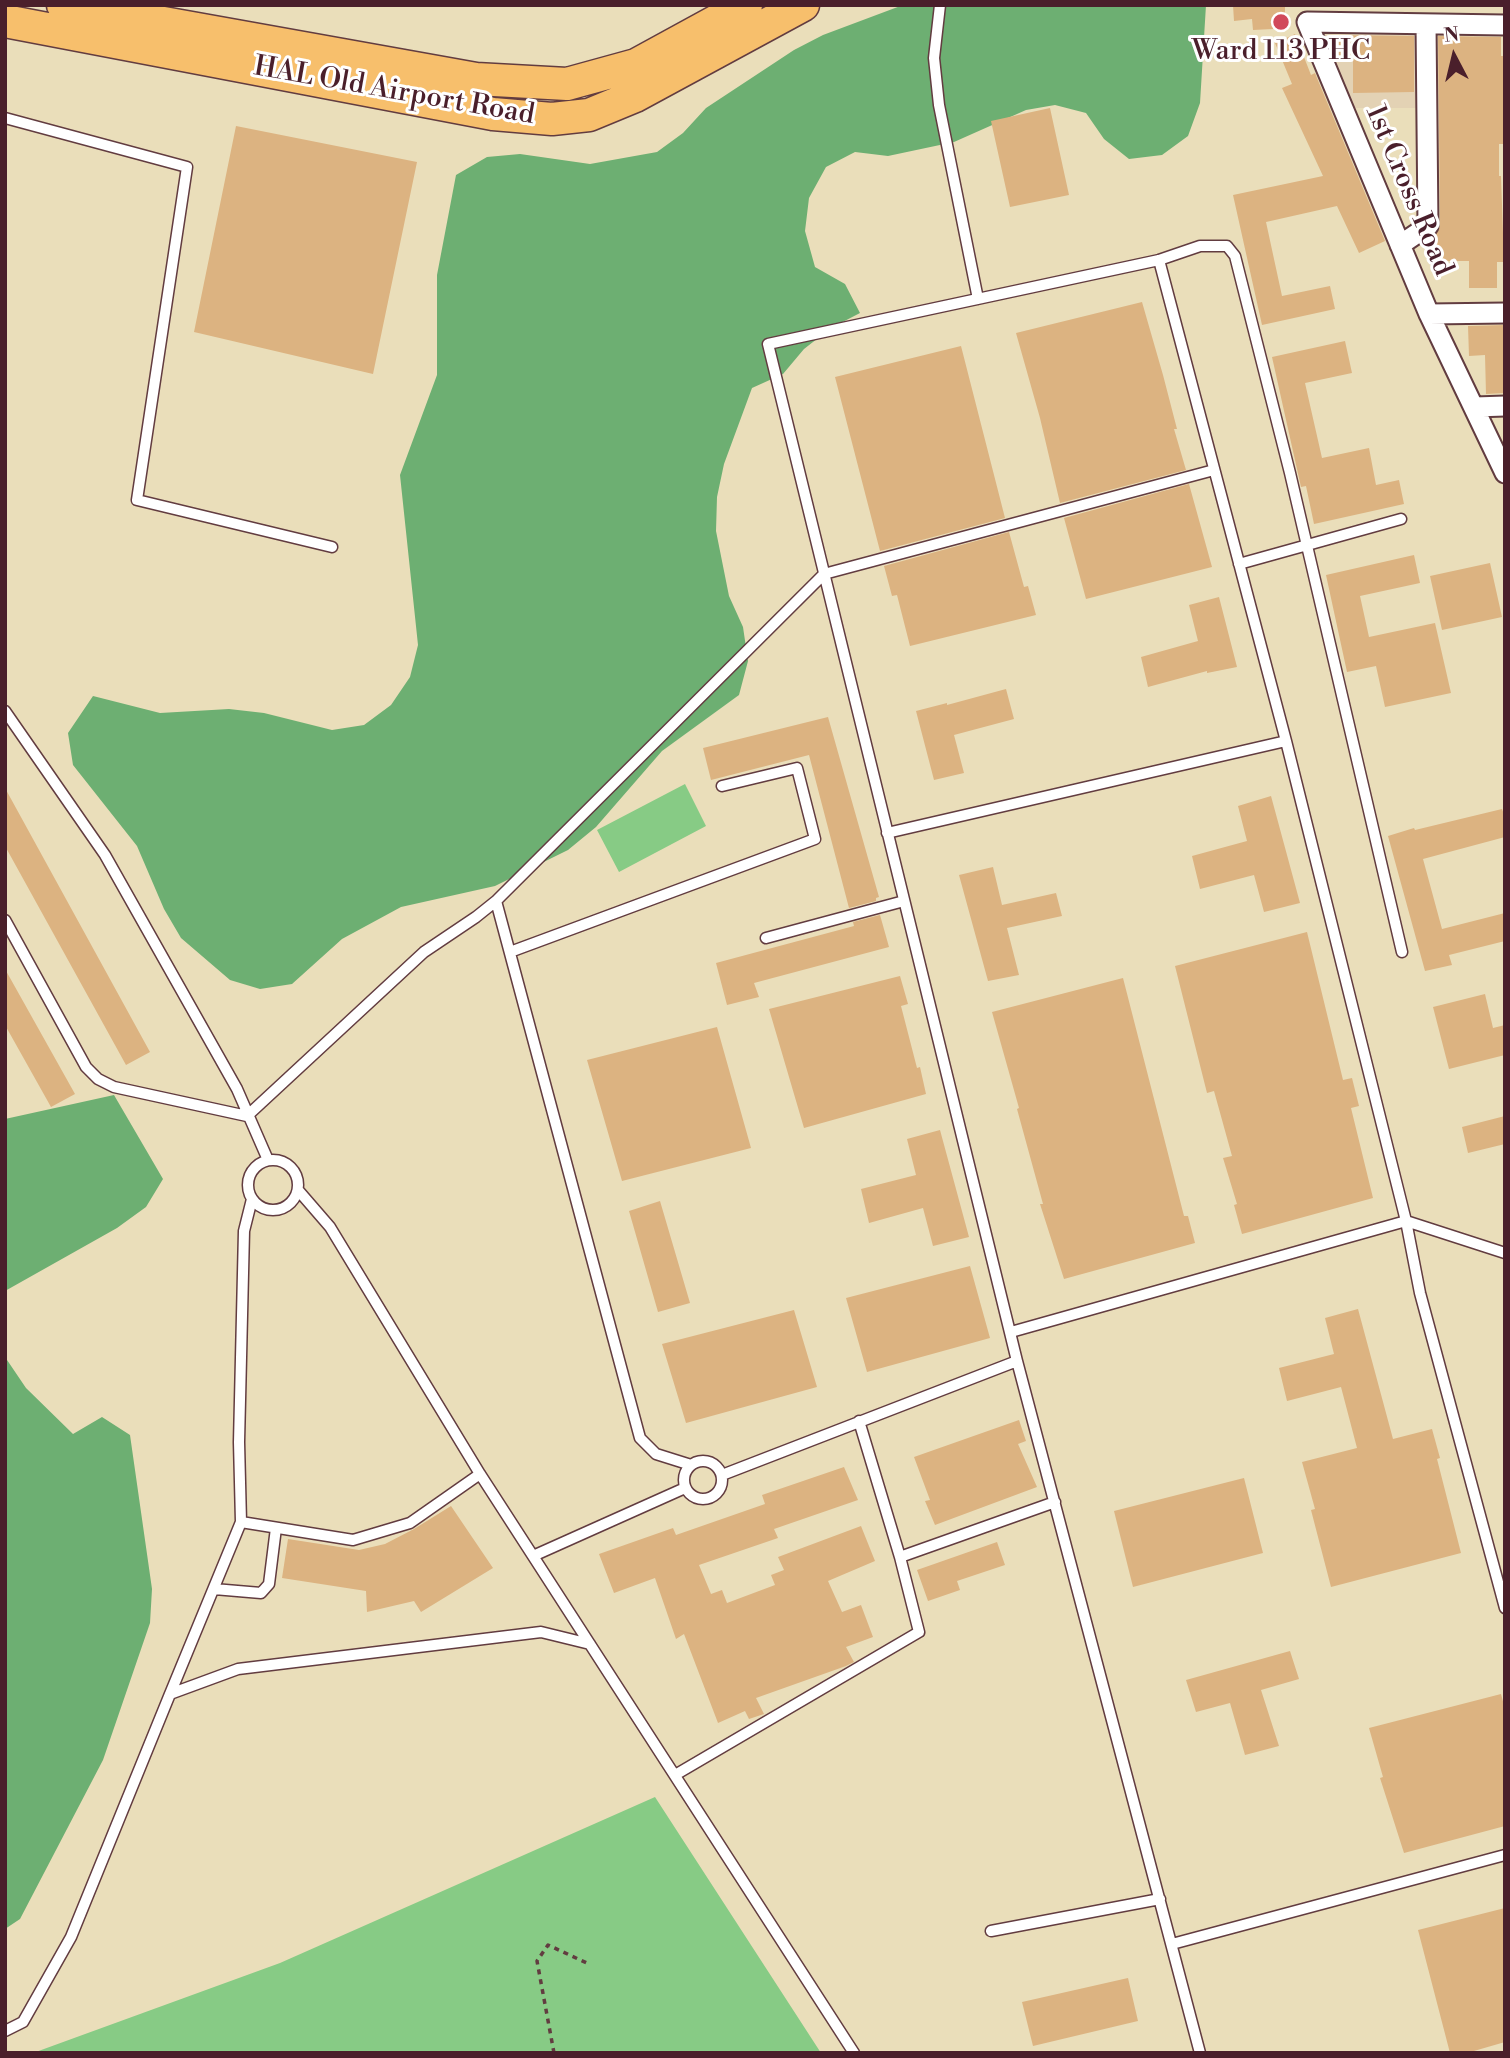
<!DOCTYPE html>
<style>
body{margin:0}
#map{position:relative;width:1510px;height:2058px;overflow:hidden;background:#eadeba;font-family:"Libre Bodoni",serif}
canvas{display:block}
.frame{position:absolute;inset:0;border:7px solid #4a1f2b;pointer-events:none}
.north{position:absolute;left:1419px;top:21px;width:70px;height:70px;-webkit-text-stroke:5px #fff;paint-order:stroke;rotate:353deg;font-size:19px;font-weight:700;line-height:28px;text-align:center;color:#4a1f2b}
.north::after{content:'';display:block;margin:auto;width:24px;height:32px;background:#4a1f2b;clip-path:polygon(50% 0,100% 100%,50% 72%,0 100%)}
</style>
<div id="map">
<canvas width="1510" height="2058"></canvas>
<div class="frame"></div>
<div class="north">N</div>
</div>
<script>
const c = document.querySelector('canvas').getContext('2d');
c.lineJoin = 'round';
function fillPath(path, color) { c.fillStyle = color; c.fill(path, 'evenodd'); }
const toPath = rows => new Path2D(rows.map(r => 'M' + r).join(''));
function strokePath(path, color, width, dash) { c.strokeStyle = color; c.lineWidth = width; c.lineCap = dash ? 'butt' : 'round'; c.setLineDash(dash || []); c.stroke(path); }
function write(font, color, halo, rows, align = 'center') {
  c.font = font + ' "Libre Bodoni",serif'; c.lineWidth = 6; c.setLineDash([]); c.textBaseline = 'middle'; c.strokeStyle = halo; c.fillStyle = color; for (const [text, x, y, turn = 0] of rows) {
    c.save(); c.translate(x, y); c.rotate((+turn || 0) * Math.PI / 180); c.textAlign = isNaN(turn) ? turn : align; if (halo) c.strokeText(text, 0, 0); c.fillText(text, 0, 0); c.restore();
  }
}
fillPath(toPath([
 [1316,28,1420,28,1419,108,1349,108]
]), '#e3d2b4');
fillPath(toPath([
 [685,784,706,826,619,872,597,830],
 [655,1797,821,2053,33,2053,280,1963]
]), '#87cb85');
fillPath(toPath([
 [903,5,1206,5,1200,103,1188,136,1162,155,1129,159,1104,139,1086,113,1055,105,1026,110,954,142,888,156,855,152,826,167,809,198,805,231,815,267,845,284,860,313,831,328,804,349,783,374,752,388,724,464,717,497,716,531,729,596,743,627,748,661,739,695,662,751,596,827,568,850,495,886,401,907,342,939,292,984,260,989,230,980,181,938,164,909,137,846,73,765,68,733,93,696,160,713,229,709,264,713,332,730,364,725,391,705,410,677,418,645,400,475,437,375,437,275,456,175,487,157,520,154,590,164,657,152,683,133,706,108,794,50,823,35],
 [114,1095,163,1179,146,1207,117,1228,5,1291,5,1119],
 [5,1357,26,1388,73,1434,102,1417,130,1435,152,1589,150,1623,103,1760,20,1919,5,1929]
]), '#6daf72');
fillPath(toPath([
 [1233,5,1285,5,1285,16,1272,17,1273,29,1253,30,1252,19,1234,21],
 [1295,34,1311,75,1315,73,1317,78,1385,241,1359,253,1337,206,1266,222,1282,296,1330,286,1335,309,1262,325,1233,195,1323,176,1282,88,1292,84,1275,43],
 [1333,35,1414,36,1414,92,1353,93,1353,60,1336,60,1333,53],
 [1438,36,1501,37,1501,56,1505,56,1505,85,1503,85,1505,144,1499,144,1499,176,1501,176,1504,262,1497,262,1497,288,1469,288,1469,261,1434,261,1434,237,1440,226],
 [1050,108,1069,195,1010,207,991,121],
 [236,126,417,162,373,374,194,332],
 [1142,302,1163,375,1177,429,1174,429,1186,470,1060,503,1040,418,1016,333],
 [1505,325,1505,393,1486,394,1485,355,1469,356,1468,326],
 [1345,341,1352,373,1305,383,1322,458,1369,448,1376,485,1399,480,1404,504,1314,524,1306,486,1301,487,1272,357],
 [961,346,1005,518,880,551,835,377],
 [1189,484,1212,567,1086,599,1064,518],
 [1009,532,1024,587,1028,586,1036,615,910,646,897,595,892,596,884,566],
 [1414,555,1420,583,1360,596,1369,637,1435,623,1451,693,1385,707,1376,666,1347,672,1326,575],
 [1490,563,1502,617,1442,630,1430,576],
 [1219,597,1237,667,1207,673,1207,671,1148,687,1141,657,1198,641,1189,605],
 [1006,689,1014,719,954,735,964,773,934,780,916,711,947,703,947,705],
 [828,717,879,897,876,898,876,901,849,908,809,755,711,780,703,748],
 [5,788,150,1052,126,1065,5,846],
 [1271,796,1300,903,1264,912,1254,875,1200,889,1192,856,1247,841,1238,806],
 [1502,809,1505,817,1505,837,1423,859,1442,929,1505,913,1505,941,1449,955,1452,965,1425,971,1388,836,1414,828,1415,830],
 [993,867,1002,905,1056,893,1062,916,1007,928,1019,975,988,981,959,875],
 [880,915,889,947,754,983,759,997,727,1005,716,963,854,926,853,922],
 [1307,932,1343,1080,1352,1078,1359,1106,1351,1108,1373,1198,1242,1234,1234,1205,1237,1204,1223,1158,1232,1156,1214,1091,1207,1093,1175,966],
 [5,969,75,1094,51,1107,5,1025],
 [900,976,908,1004,901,1006,917,1068,920,1067,926,1094,804,1128,769,1009],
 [1123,978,1184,1216,1188,1216,1195,1243,1064,1279,1040,1204,1043,1204,1017,1109,1019,1108,992,1012],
 [1485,994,1493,1028,1505,1025,1505,1055,1449,1069,1433,1007],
 [717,1027,751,1148,622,1181,587,1060],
 [1505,1116,1505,1144,1468,1153,1462,1127],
 [940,1130,969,1237,933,1246,923,1208,869,1223,861,1189,916,1175,907,1139],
 [660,1201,690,1303,658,1312,629,1211],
 [970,1266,990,1338,867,1372,846,1298],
 [1358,1309,1393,1439,1432,1429,1440,1458,1437,1459,1461,1553,1331,1587,1311,1510,1315,1509,1302,1462,1357,1448,1341,1387,1287,1401,1279,1368,1334,1354,1325,1318],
 [794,1310,817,1387,686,1423,662,1344],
 [1019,1420,1026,1441,1018,1444,1037,1487,935,1525,925,1501,930,1500,914,1457],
 [844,1467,858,1500,774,1529,778,1538,699,1565,711,1594,722,1590,727,1603,775,1585,771,1575,784,1570,778,1557,861,1526,875,1561,828,1581,842,1612,861,1605,873,1637,846,1647,854,1662,846,1666,756,1698,764,1714,749,1719,745,1711,718,1723,684,1634,676,1639,655,1578,614,1593,599,1554,673,1528,676,1535,765,1504,762,1495],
 [1244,1478,1263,1553,1133,1587,1114,1511],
 [451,1506,493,1568,421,1612,414,1601,367,1612,366,1591,282,1578,288,1539,359,1550,385,1544,414,1529],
 [997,1542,1005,1565,957,1581,960,1590,928,1601,917,1570],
 [1290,1651,1299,1679,1261,1690,1279,1746,1245,1755,1230,1703,1196,1712,1186,1680],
 [1501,1694,1505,1709,1505,1826,1404,1853,1380,1778,1383,1777,1369,1728],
 [1505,1908,1505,2042,1467,2053,1450,2053,1418,1930],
 [1128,1978,1138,2021,1033,2046,1022,2002]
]), '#dcb381');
const lane = toPath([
 [940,5,934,58,939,105,978,299],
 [5,118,187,167,137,500,332,547],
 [1159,260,1286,741,1406,1221,1420,1293,1505,1608],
 [1239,564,1401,519],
 [5,711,105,855,237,1089,268,1160],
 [887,833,1286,741],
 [496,901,824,574,1214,470],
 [5,920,86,1067,98,1079,114,1087,247,1116,424,952,476,917,496,901,640,1438,656,1454,691,1465],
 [766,938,904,901],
 [510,952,815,839,797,768,722,786],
 '248 1185a25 25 0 1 1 50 0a25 25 0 1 1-50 0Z',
 [298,1190,330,1227,480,1474,854,2053],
 [1011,1332,1406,1221,1505,1253],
 '684 1480a19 19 0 1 1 38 0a19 19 0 1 1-38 0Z',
 [722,1475,1017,1361],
 [241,1522,353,1540,410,1523,480,1474],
 [533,1556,685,1488],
 [900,1557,1055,1502],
 [214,1589,261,1593,269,1584,276,1528],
 [170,1694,241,1522,239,1442,244,1231,252,1199],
 [675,1775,919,1632,900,1557,859,1421],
 [991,1931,1160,1899],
 [1172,1944,1505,1855],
 [5,2031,23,2022,71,1937,170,1694,238,1669,541,1632,590,1644],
 [1200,2053,1017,1361,768,344,1159,260,1200,246,1227,246,1235,256,1290,473,1402,952]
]);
const street = toPath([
 [1505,25,1307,22,1429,314,1505,473],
 [1400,245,1428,226,1426,24],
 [1429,314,1505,313],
 [1475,407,1505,406]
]);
const primary = toPath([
 [63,5,476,79,567,84,636,65,746,5],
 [5,21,493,114,552,119,589,115,635,96,803,5]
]);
strokePath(lane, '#623c40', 13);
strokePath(street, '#623c40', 23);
strokePath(primary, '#623c40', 35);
strokePath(toPath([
 [554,2053,537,1961,548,1945,589,1964]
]), '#623c40', 3.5, [5, 5]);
strokePath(lane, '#fff', 10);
strokePath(street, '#fff', 19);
strokePath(primary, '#f7bf6c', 32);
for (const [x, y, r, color] of [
 [1281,22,9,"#d1495b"]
]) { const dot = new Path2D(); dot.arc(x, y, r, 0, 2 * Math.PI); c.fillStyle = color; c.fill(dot); strokePath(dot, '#fff', 2.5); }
write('28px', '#4a1f2b', '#fff', [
 ["Ward 113 PHC",1281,52]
]);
write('28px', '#4a1f2b', '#fff', [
 ["HAL Old Airport Road",394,92,10],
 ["1st Cross Road",1408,191,67]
]);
</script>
